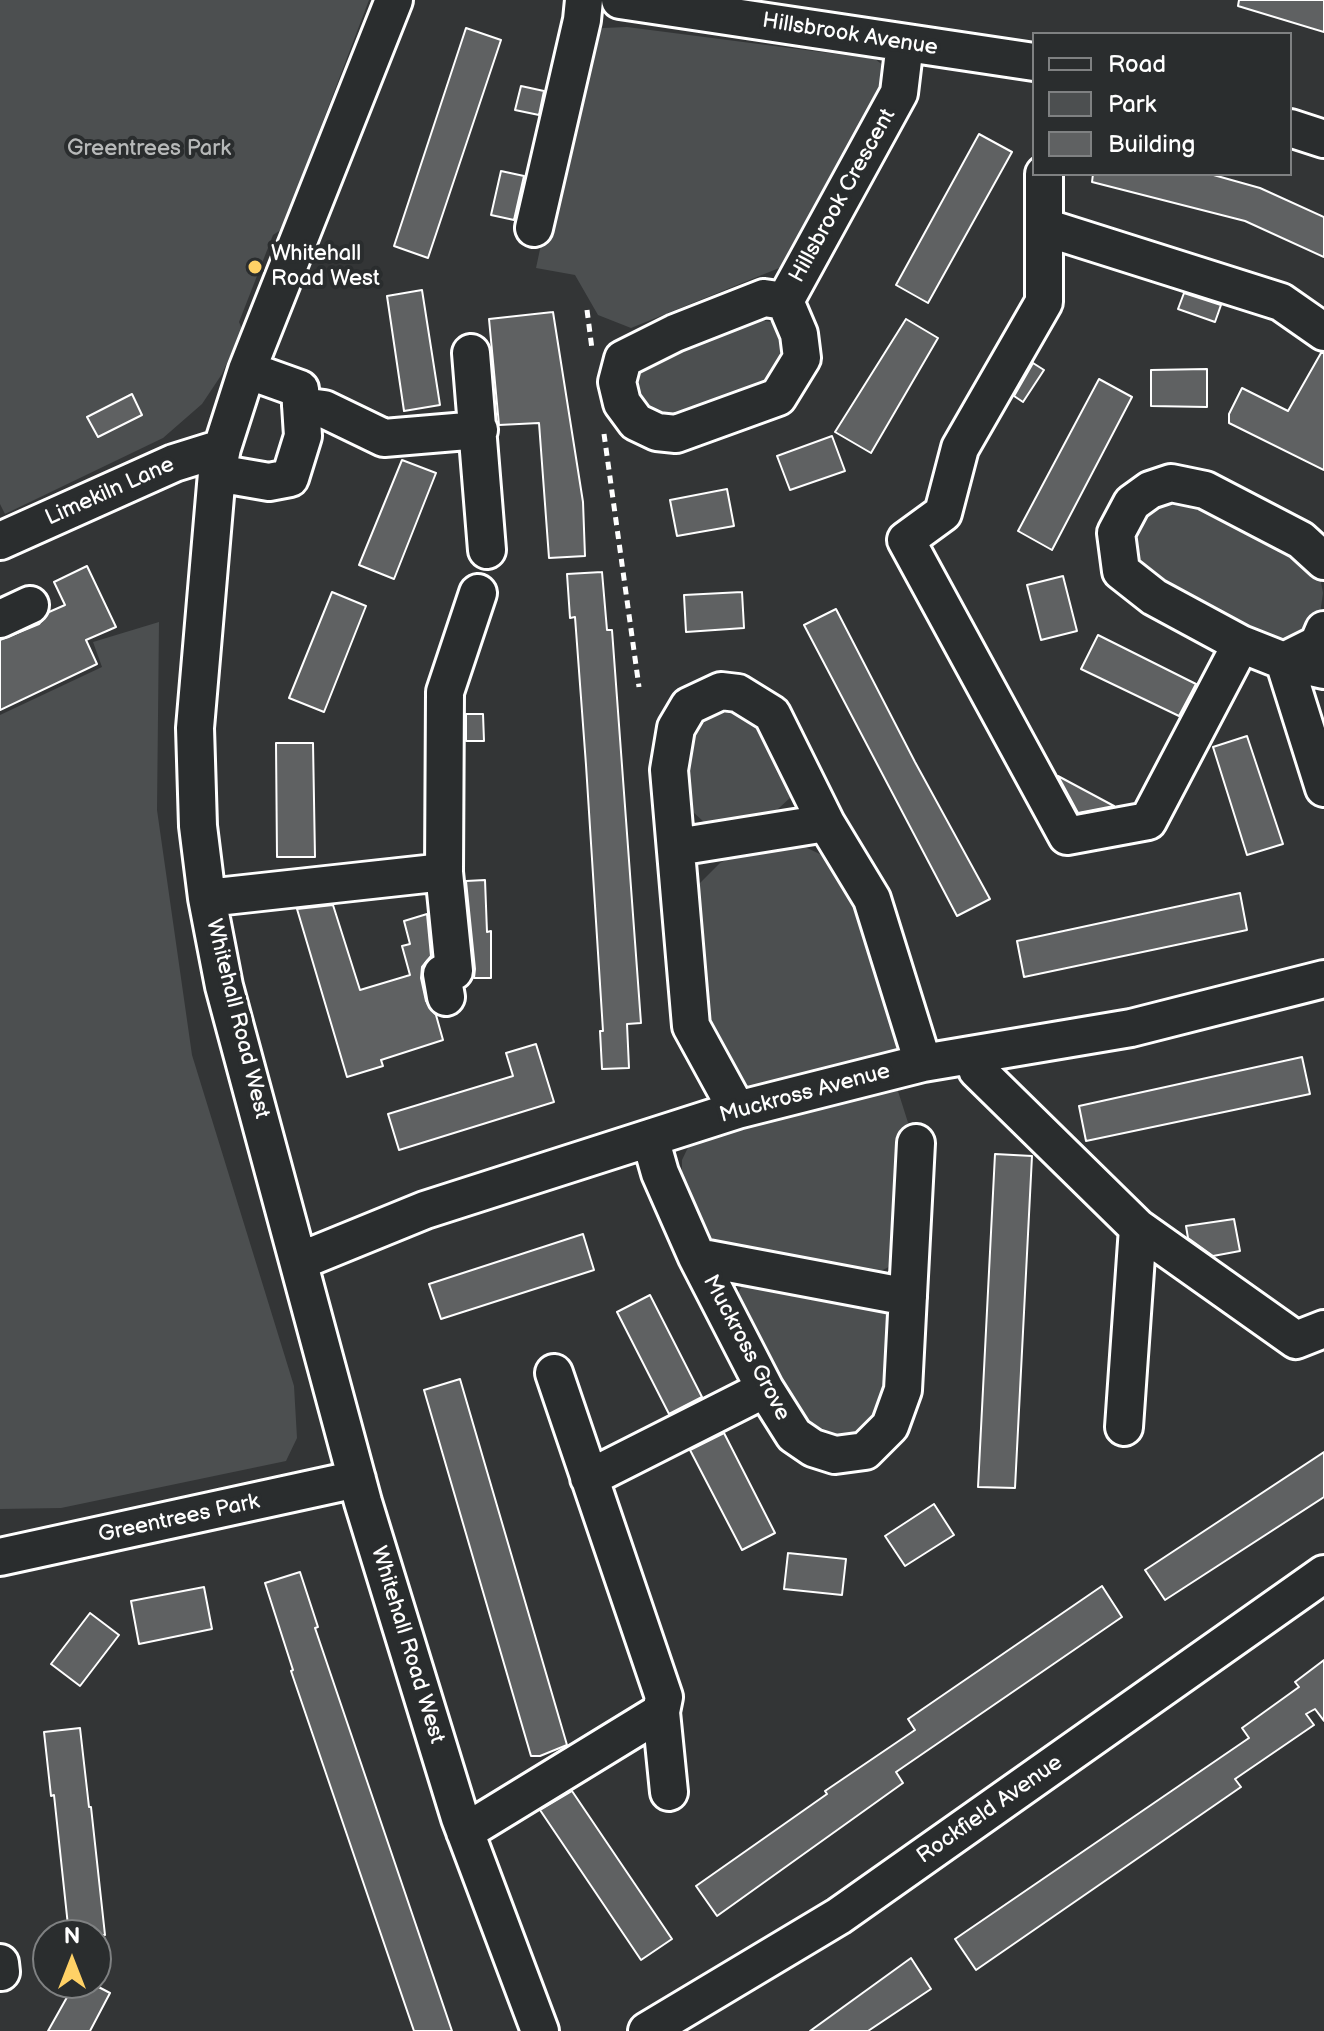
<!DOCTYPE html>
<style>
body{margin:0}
#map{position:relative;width:1324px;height:2031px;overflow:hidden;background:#333536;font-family:"Balsamiq Sans",sans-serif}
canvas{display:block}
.legend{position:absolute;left:1032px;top:32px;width:260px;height:144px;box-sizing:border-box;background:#2a2d2e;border:2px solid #7f8182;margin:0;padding:10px 14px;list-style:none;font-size:24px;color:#fff}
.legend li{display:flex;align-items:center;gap:16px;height:40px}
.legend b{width:40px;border:2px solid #7f8182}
.north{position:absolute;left:32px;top:1919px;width:80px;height:80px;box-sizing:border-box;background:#2a2d2e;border:2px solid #7f8182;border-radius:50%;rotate:0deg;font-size:22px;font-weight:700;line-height:32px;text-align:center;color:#fff}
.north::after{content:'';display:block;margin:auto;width:28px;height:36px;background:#ffd166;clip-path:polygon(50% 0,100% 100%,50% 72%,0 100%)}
</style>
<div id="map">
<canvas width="1324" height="2031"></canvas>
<ul class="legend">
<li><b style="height:10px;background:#2a2d2e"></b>Road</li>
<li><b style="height:22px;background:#4c4f50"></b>Park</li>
<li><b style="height:22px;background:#5f6162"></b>Building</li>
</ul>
<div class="north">N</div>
</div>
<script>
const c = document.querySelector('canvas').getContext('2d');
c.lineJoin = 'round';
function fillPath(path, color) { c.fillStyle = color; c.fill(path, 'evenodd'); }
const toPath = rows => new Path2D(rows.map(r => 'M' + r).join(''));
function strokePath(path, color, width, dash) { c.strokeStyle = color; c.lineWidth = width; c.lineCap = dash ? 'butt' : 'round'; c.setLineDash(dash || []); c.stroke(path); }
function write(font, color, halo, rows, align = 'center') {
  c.font = font + ' "Balsamiq Sans",sans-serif'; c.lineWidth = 8; c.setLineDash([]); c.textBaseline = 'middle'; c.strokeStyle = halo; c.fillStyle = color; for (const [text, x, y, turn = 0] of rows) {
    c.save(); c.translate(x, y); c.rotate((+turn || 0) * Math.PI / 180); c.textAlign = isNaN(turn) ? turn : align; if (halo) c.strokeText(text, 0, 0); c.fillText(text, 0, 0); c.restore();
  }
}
fillPath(toPath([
 [0,0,369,0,282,229,273,235,239,322,242,329,222,374,202,404,163,438,5,514,0,504],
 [627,27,875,59,893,73,789,264,631,328,598,315,575,275,536,268,585,38,603,28],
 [754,319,772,322,781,331,788,346,763,392,676,422,636,407,635,366],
 [1181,496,1306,562,1320,577,1323,593,1320,614,1309,631,1293,640,1272,641,1146,578,1137,563,1132,545,1137,523,1158,499],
 [159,622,157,810,192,1055,294,1386,297,1438,286,1461,61,1508,0,1509,0,715,102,667,93,642],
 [732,711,749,714,771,735,787,773,791,797,766,820,704,822,693,812,685,798,686,742,697,727,715,715],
 [779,845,805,847,824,856,841,870,852,889,897,1042,896,1052,749,1094,726,1060,701,1015,694,889,720,863,743,850],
 [897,1088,911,1132,895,1261,887,1268,869,1276,727,1247,709,1237,692,1217,682,1178,682,1160,692,1139],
 [752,1280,884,1310,891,1318,892,1373,878,1423,842,1443,794,1417,737,1307,738,1293,743,1284]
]), '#4c4f50');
const building = toPath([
 [1239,0,1324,0,1324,32,1238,6,1239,0],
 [466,28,501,40,428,258,394,246,466,28],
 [521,86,544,91,539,115,515,110,521,86],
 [979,134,1012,152,928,303,896,285,979,134],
 [501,171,524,176,514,220,491,215,501,171],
 [1093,174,1210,174,1260,188,1324,217,1324,257,1245,221,1092,182,1093,174],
 [422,290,440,405,404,411,387,296,422,290],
 [1184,293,1221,305,1215,322,1178,309,1184,293],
 [553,312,583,502,585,556,549,558,539,423,499,425,489,319,553,312],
 [906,319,938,338,871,453,835,432,906,319],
 [1321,353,1324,353,1324,470,1229,423,1229,414,1242,388,1288,411,1321,353],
 [1033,363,1044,370,1023,402,1014,396,1033,363],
 [1207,369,1207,407,1151,406,1151,370,1207,369],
 [1099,379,1132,397,1052,550,1018,531,1099,379],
 [132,394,142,415,98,437,87,417,132,394],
 [832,436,845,471,790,490,777,456,832,436],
 [402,460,436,473,394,579,359,565,402,460],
 [727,489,734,526,677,536,670,500,727,489],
 [87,566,116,627,86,640,97,664,0,710,0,640,39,624,49,612,65,605,54,582,87,566],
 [602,572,607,630,612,630,641,1023,627,1024,629,1068,602,1069,600,1031,603,1031,586,765,575,617,570,618,567,574,602,572],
 [1063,576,1077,631,1041,640,1027,585,1063,576],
 [332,592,366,606,324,712,289,698,332,592],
 [742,592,744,628,686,632,684,595,742,592],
 [836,609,915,762,990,899,957,916,804,625,836,609],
 [1098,635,1196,684,1179,716,1081,669,1098,635],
 [466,714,483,714,484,741,466,741,466,714],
 [1247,736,1283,844,1247,855,1213,747,1247,736],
 [276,743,313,743,315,857,277,857,276,743],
 [1058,776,1114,806,1078,813,1058,776],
 [485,880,487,932,491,931,491,978,474,978,475,969,466,881,485,880],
 [1240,893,1247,930,1024,977,1017,941,1240,893],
 [333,905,360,990,410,975,402,946,410,944,404,921,427,914,431,956,422,967,421,978,426,1001,436,1015,443,1040,381,1060,383,1066,347,1077,297,909,333,905],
 [536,1044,554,1102,399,1150,388,1114,513,1076,506,1053,536,1044],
 [1302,1057,1310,1094,1086,1141,1079,1106,1302,1057],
 [995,1154,1032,1156,1015,1488,978,1487,995,1154],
 [1234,1219,1240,1251,1213,1256,1188,1238,1186,1226,1234,1219],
 [583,1234,594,1270,441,1319,429,1284,583,1234],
 [650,1295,702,1397,669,1414,617,1312,650,1295],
 [460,1379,567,1745,540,1756,531,1756,424,1390,460,1379],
 [724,1433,775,1533,742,1550,690,1450,724,1433],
 [1324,1452,1324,1497,1165,1600,1145,1570,1324,1452],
 [934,1504,954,1535,905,1566,885,1536,934,1504],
 [788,1553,846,1559,842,1595,784,1589,788,1553],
 [300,1572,318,1627,315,1628,452,2031,414,2031,291,1671,293,1670,265,1583,300,1572],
 [1102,1586,1122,1617,896,1772,903,1783,717,1916,696,1886,827,1794,825,1791,915,1730,908,1719,1102,1586],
 [204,1587,212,1629,139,1644,131,1601,204,1587],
 [90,1613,119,1635,80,1686,51,1664,90,1613],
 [1324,1660,1324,1721,1315,1709,1306,1714,1314,1725,1235,1779,1241,1787,976,1970,955,1939,1249,1738,1242,1728,1299,1687,1295,1682,1324,1660],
 [80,1728,89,1807,91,1807,105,1935,69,1935,54,1795,51,1796,44,1732,80,1728],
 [572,1791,672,1939,641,1960,540,1810,572,1791],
 [911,1958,931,1989,868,2031,810,2031,911,1958],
 [75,1983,91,1983,110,1993,90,2031,48,2031,75,1983]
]);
fillPath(building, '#5f6162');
strokePath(building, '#fff', 2);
const minor = toPath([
 [394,0,247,370,222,448,217,473,195,728,198,826,207,898,224,986,363,1502,460,1818,540,2031],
 [620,0,1034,62],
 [1290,128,1324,139],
 [1044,174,1044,302,960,448,943,513,906,540,1067,836,1148,821,1241,644],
 [1044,227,1281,302,1324,332],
 [534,228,582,20,584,0],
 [764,298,785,301,799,334,802,358,778,397,676,434,657,432,636,422,622,403,617,382,623,359,675,333,764,298],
 [785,301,899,93,905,43],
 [471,353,487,550],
 [301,406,324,409,384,438,479,430],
 [217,473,269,482,290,478,303,436,300,389,247,370],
 [0,541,174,463,222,448],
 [1324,561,1301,540,1205,490,1171,483,1150,490,1132,503,1116,533,1121,571,1154,597,1241,644,1284,661,1324,670],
 [0,619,30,605],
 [1284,661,1324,788],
 [1284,661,1318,644,1324,630],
 [677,847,826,823],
 [444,872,454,971,442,974,446,997],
 [207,898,444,872,445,692,478,593],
 [974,1055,977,1070,1138,1228,1124,1427],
 [737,1110,691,1026,669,770,676,728,689,706,721,691,738,693,772,714,826,823,872,899,923,1063],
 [650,1138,660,1173,697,1257,765,1389,794,1435,813,1448,835,1455,865,1451,890,1426,903,1390,916,1143],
 [1138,1228,1296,1340,1324,1329],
 [697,1257,908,1297],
 [300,1261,425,1210,737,1110,923,1063,1131,1028,1324,979],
 [589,1478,765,1389],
 [0,1557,357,1479],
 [661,1712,669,1792],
 [465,1832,661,1712,664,1697,554,1373],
 [0,1963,1,1972],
 [647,2031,839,1916,1324,1574]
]);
strokePath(minor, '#fff', 42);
strokePath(toPath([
 [587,310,592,349],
 [604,434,639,687]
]), '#fff', 5, [8, 6]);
strokePath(minor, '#2a2d2e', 36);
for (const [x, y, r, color] of [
 [255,267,8,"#ffd166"]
]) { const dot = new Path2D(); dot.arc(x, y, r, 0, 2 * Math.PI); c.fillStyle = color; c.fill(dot); strokePath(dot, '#2a2d2e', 3); }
write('22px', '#fff', '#2a2d2e', [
 ["Hillsbrook Avenue",850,35,9],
 ["Hillsbrook Crescent",843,196,-61],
 ["Limekiln Lane",110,492,-24],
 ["Whitehall Road West",237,1019,76],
 ["Muckross Avenue",805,1094,-15],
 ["Muckross Grove",746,1348,62],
 ["Greentrees Park",179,1519,-12],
 ["Whitehall Road West",407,1645,73],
 ["Rockfield Avenue",990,1810,-35]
]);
write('22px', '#b7b9b9', '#2a2d2e', [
 ["Greentrees Park",149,149]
]);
write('22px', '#fff', '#2a2d2e', [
 ["Whitehall",271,254],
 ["Road West",271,279]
], 'left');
</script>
